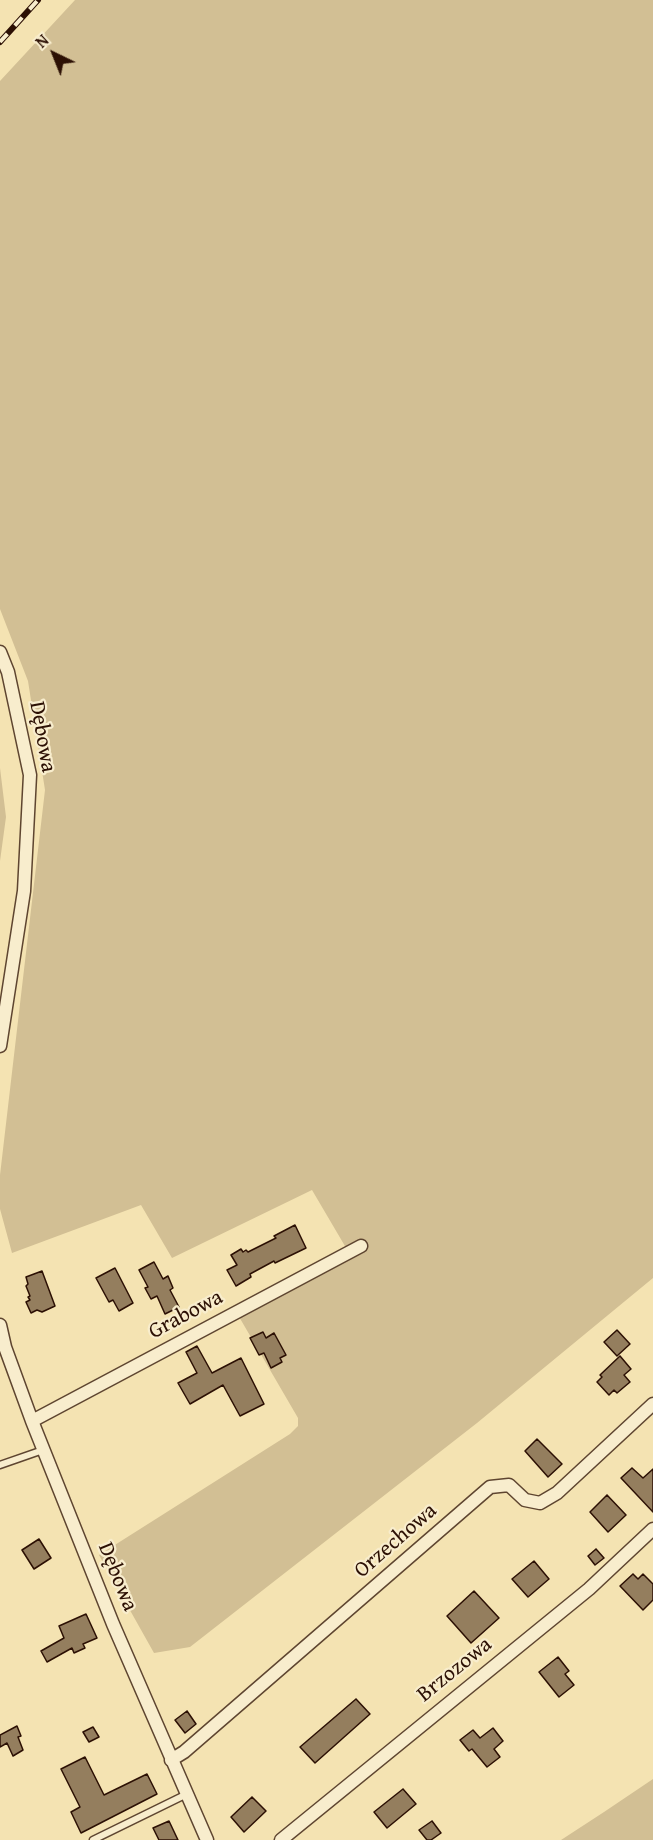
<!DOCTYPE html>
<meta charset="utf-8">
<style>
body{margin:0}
#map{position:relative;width:653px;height:1840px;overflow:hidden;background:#f4e3b2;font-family:"Gentium Book Plus",serif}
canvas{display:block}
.north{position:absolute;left:24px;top:24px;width:60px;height:60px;-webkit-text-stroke:4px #f8edcd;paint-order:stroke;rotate:317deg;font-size:16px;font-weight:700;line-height:24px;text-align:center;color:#2c1004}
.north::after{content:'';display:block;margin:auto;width:21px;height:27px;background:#2c1004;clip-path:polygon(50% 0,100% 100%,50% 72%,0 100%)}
</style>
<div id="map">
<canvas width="653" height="1840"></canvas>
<div class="north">N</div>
</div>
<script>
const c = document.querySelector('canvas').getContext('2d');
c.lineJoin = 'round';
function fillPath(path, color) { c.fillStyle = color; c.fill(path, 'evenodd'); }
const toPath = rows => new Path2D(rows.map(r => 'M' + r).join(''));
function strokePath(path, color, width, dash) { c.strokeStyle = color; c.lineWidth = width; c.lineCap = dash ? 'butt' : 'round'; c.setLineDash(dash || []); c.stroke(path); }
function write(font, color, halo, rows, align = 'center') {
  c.font = font + ' "Gentium Book Plus",serif'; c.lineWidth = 4.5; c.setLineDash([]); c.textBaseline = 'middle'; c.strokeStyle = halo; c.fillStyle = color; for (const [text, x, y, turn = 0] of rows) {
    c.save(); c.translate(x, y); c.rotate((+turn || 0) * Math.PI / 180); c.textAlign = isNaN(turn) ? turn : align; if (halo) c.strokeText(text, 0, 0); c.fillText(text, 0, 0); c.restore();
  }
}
fillPath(toPath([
 [75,0,653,0,653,1278,477,1423,190,1647,154,1653,99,1555,290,1434,298,1426,298,1418,238,1315,352,1258,312,1190,172,1258,141,1205,12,1253,0,1209,0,1175,45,790,28,681,0,609,0,81],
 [0,768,6,817,0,861],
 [653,1779,653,1840,561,1840,604,1812]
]), '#d2bf94');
const building = toPath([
 [295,1225,306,1248,275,1263,274,1261,250,1274,251,1277,236,1286,227,1270,237,1265,231,1255,241,1249,243,1252,246,1250,248,1252,276,1238,274,1236,295,1225],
 [154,1262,163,1279,168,1276,173,1288,170,1290,179,1307,165,1314,157,1296,151,1299,145,1288,148,1287,139,1270,154,1262],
 [115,1268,133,1303,119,1311,113,1300,109,1302,96,1278,115,1268],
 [42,1271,55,1306,42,1312,37,1310,31,1313,26,1302,30,1300,28,1297,30,1296,26,1286,28,1284,26,1277,42,1271],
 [617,1330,630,1344,617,1356,604,1342,617,1330],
 [263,1332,266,1338,274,1333,286,1355,280,1358,282,1362,271,1368,264,1353,259,1355,250,1338,263,1332],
 [197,1346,212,1373,241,1358,264,1404,240,1416,223,1385,190,1404,178,1383,197,1373,186,1352,197,1346],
 [620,1356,631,1369,624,1375,630,1382,617,1393,614,1390,609,1395,597,1382,602,1377,600,1375,620,1356],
 [537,1439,562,1464,548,1477,525,1451,537,1439],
 [632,1468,643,1478,653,1469,653,1512,621,1478,632,1468],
 [607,1495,626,1515,608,1532,590,1512,607,1495],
 [39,1539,51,1558,34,1569,22,1550,39,1539],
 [596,1549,604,1558,595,1565,588,1556,596,1549],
 [534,1561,549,1579,528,1597,512,1579,534,1561],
 [633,1574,638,1579,643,1574,653,1584,653,1600,643,1610,620,1586,633,1574],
 [474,1591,499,1618,471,1643,447,1616,474,1591],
 [86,1614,97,1638,83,1644,85,1648,74,1653,72,1648,47,1662,41,1651,64,1638,59,1626,86,1614],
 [558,1657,569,1671,565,1674,574,1685,559,1697,539,1672,558,1657],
 [356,1699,370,1714,315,1763,300,1747,356,1699],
 [187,1711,196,1724,185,1733,175,1720,187,1711],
 [17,1726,21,1736,18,1737,23,1750,13,1756,7,1743,0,1747,0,1735,17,1726],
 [93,1727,99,1737,89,1742,83,1732,93,1727],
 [493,1728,503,1741,494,1749,500,1757,487,1767,472,1749,469,1751,460,1740,473,1730,480,1738,493,1728],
 [85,1757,104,1795,147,1774,157,1794,81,1833,71,1812,80,1807,61,1769,85,1757],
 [403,1789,416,1804,387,1828,374,1812,403,1789],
 [252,1797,266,1811,244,1832,231,1817,252,1797],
 [169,1821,178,1840,159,1840,153,1828,169,1821],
 [432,1821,441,1833,431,1840,427,1840,419,1830,432,1821]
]);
fillPath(building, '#947e5e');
strokePath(building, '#2c1004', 1.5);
const service = toPath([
 [0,1465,43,1450],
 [93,1840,187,1794]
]);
const minor = toPath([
 [0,652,8,672,30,775,24,891,0,1046],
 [0,1325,5,1347,32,1421,113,1624,207,1840],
 [32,1421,361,1246],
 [171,1760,184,1752,490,1487,509,1485,525,1500,540,1503,557,1493,653,1404],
 [281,1840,589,1589,653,1529]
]);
strokePath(service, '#5e4530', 9);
strokePath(minor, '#5e4530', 15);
strokePath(service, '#f8edcd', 6);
strokePath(minor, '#f8edcd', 12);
const rail = toPath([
 [0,42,38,0]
]);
strokePath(rail, '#2c1004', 6);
strokePath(rail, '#f8edcd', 4, [11]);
write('22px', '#2c1004', '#f8edcd', [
 ["Dębowa",42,737,80],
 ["Grabowa",186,1315,-28],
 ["Orzechowa",396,1541,-41],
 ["Dębowa",117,1577,68],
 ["Brzozowa",455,1670,-39]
]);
</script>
